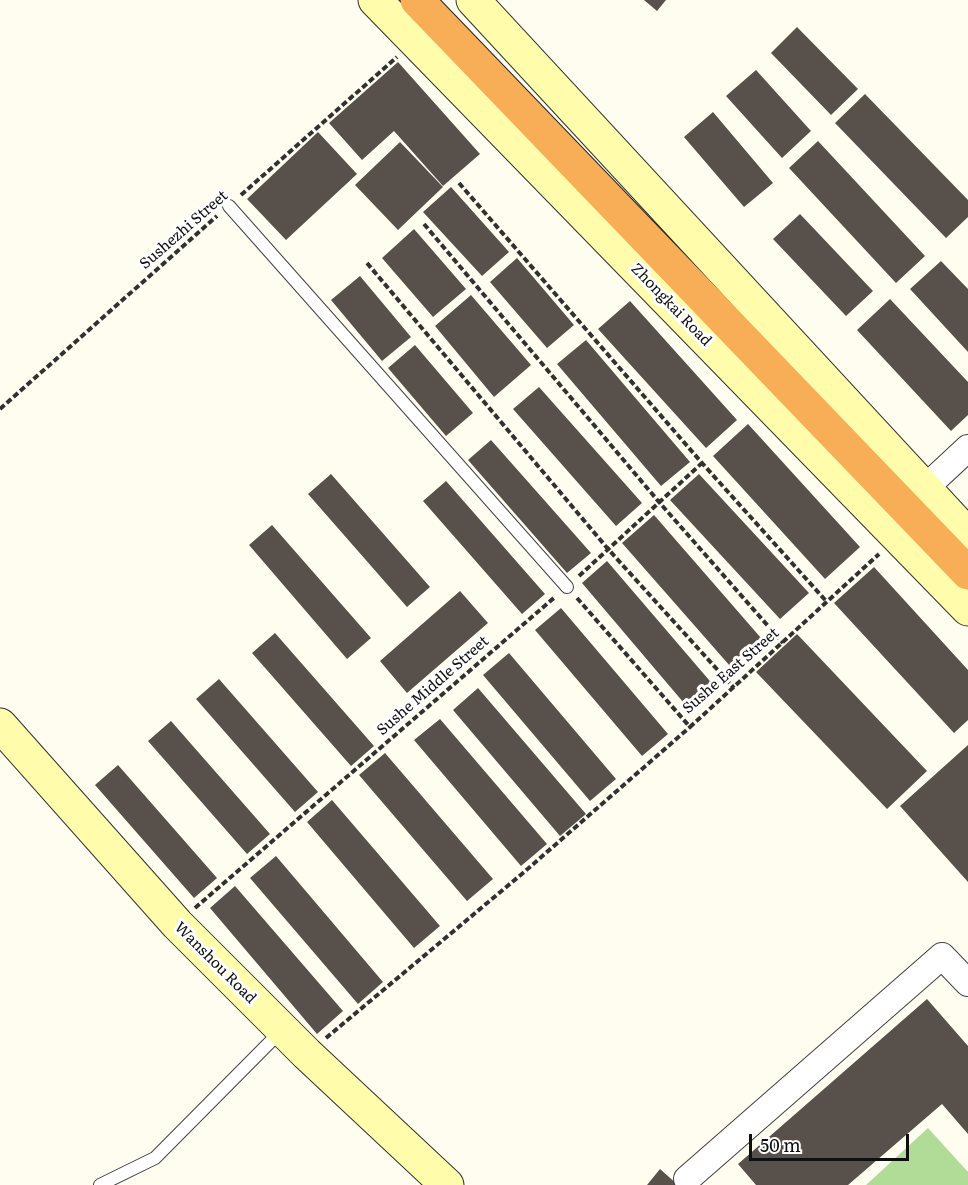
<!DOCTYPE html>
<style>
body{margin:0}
#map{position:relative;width:968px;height:1185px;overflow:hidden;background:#fffdf0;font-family:Literata,serif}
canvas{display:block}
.scale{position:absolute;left:749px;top:1134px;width:160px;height:27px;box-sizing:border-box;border:3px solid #0f0f0f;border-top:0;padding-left:8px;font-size:18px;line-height:21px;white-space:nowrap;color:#0f0f0f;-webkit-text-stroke:4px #fff;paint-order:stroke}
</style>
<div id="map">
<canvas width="968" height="1185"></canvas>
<div class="scale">50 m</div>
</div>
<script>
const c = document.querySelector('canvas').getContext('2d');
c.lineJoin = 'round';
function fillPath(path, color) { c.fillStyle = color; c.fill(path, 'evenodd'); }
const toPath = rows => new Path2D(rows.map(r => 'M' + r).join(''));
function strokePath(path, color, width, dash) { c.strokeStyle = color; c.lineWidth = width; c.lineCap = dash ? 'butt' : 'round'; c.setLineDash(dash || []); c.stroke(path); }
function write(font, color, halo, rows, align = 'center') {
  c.font = font + ' Literata,serif'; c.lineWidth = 6; c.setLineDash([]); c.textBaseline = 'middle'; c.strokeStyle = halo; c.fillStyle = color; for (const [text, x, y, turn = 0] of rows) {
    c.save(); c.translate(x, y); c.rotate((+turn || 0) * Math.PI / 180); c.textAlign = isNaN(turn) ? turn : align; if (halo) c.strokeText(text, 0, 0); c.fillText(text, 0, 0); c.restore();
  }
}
fillPath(toPath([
 [928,1128,968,1172,968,1185,866,1185]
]), '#b0dc98');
fillPath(toPath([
 [644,0,666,0,657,11],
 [797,27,858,89,831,115,771,53],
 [398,62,480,154,443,186,394,131,362,160,329,123],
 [756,70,811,131,782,158,726,96],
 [865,94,968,200,968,217,946,238,835,123],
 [713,112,773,183,744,207,684,137],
 [318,132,357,174,286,240,247,199],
 [818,141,925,256,896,283,789,168],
 [400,142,443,187,398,230,355,185],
 [451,187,509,252,482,276,423,212],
 [800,214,873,291,846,316,773,239],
 [414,229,466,289,433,317,382,258],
 [517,258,574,325,547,348,490,282],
 [941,261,968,289,968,352,910,289],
 [360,276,411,337,382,361,331,300],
 [471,295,531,365,494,397,435,326],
 [890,299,968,382,968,415,951,431,857,330],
 [630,301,737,420,706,448,598,329],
 [586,340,690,462,661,486,557,364],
 [415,345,473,413,446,436,388,368],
 [539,387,642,503,616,526,513,409],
 [748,424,860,547,825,579,713,456],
 [491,440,591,553,567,573,468,460],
 [331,474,430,587,407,607,308,494],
 [699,474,809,593,780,619,670,500],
 [446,481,545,594,522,614,423,501],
 [654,515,761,638,730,666,622,543],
 [272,525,371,638,347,659,249,545],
 [607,561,715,687,689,709,582,583],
 [874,567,968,670,968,720,954,733,834,603],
 [460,591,488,623,407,693,380,661],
 [561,608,668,734,642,756,535,630],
 [275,633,374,746,351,766,252,653],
 [797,634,927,771,887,809,756,672],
 [509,653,616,779,590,801,483,675],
 [219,679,318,792,295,812,196,699],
 [478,688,586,814,560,836,453,710],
 [440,719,547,844,521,866,414,740],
 [171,721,270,834,247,854,148,741],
 [968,745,968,882,900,806],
 [385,753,493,879,467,901,359,775],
 [118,765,217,878,194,898,95,785],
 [332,800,440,926,414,948,307,822],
 [276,856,383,982,358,1004,250,878],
 [235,886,343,1011,317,1034,210,908],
 [927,999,968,1046,968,1134,942,1104,848,1185,756,1185,738,1164],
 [660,1169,678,1185,647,1185]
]), '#58514b');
const lane = toPath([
 [229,206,567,587],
 [100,1185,155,1158,282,1030]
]);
const street = toPath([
 [924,489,968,448],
 [687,1179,942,956,968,983]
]);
const secondary = toPath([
 [375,0,968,609],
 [473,0,968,535],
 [0,725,177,924,307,1054,447,1185]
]);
const highway = toPath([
 [417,0,968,573]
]);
strokePath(lane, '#424242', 14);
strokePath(street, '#424242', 28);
strokePath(secondary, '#313131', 35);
strokePath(highway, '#202020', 35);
strokePath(toPath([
 [459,183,702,463,827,602],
 [241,195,397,57],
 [424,224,659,502,783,643],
 [367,263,608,549,734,688],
 [0,409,217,216],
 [579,576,702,463],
 [577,598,690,727,879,554],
 [195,908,555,597],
 [326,1038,523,873,690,727]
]), '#313131', 4, [6, 3]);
strokePath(lane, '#fff', 12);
strokePath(street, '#fff', 26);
strokePath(secondary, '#fffdab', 33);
strokePath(highway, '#f7ae56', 33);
write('15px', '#0f0f0f', '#fff', [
 ["Sushezhi Street",184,230,-41],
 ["Zhongkai Road",671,305,46],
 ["Sushe East Street",731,671,-41],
 ["Sushe Middle Street",433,686,-41],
 ["Wanshou Road",215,963,45]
]);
</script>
